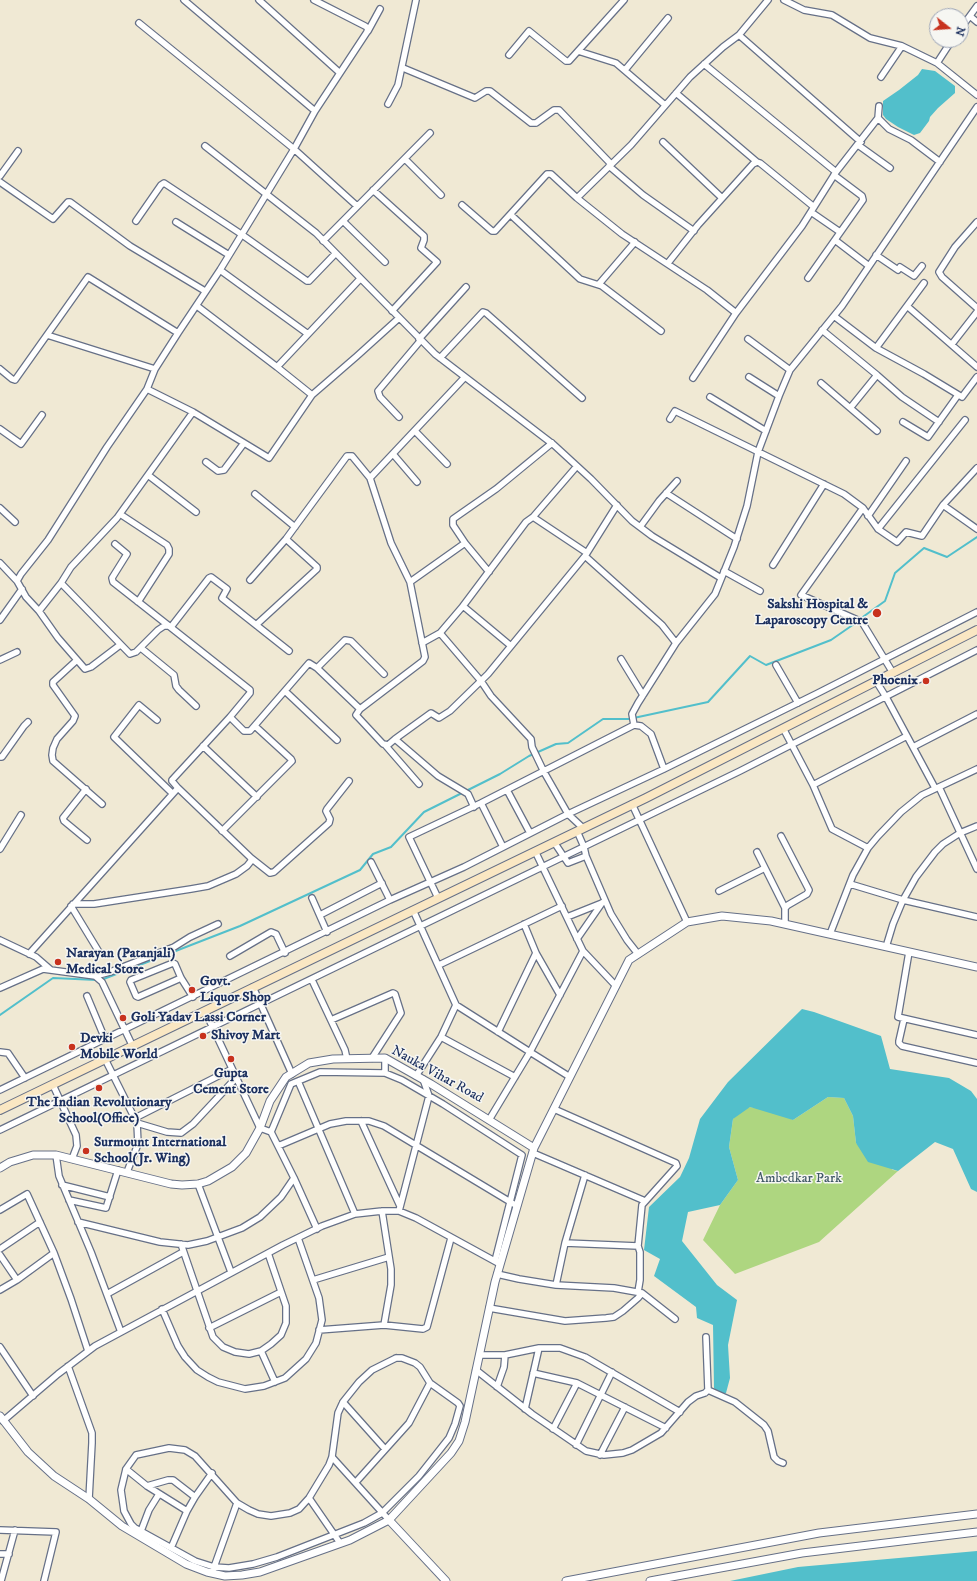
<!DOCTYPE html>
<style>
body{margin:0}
#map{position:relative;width:977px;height:1581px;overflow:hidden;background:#f0e9d4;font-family:"IM FELL DW Pica",serif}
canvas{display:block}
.north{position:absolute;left:929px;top:8px;width:40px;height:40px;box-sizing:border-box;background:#f6f6f2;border:1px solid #9ea6b7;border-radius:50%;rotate:107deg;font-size:11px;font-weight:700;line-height:16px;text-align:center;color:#1b2f5e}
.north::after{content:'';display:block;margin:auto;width:14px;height:18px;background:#c8321e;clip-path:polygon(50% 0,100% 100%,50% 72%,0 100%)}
</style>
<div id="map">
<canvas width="977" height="1581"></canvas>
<div class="north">N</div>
</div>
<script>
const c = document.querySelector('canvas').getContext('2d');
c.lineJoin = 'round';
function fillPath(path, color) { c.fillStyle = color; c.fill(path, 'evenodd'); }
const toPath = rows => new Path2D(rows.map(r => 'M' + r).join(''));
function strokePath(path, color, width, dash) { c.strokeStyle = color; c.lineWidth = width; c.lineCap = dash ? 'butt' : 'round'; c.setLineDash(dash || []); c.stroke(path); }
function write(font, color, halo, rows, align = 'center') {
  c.font = font + ' "IM FELL DW Pica",serif'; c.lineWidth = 3; c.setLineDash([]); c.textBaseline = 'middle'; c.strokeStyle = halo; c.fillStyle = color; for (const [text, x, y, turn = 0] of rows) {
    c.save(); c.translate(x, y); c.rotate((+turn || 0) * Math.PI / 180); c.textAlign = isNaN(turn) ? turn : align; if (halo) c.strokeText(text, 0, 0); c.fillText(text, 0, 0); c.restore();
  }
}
fillPath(toPath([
 [828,1097,844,1098,853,1116,856,1143,893,1170,898,1171,819,1242,735,1274,703,1240,720,1205,738,1180,729,1147,733,1119,740,1110,750,1107,776,1111,793,1120]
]), '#aed680');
fillPath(toPath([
 [922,69,935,71,955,86,955,93,938,108,930,117,929,121,920,133,914,135,898,127,886,119,883,115,883,101,899,90,918,75],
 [802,1009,814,1012,881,1036,890,1069,949,1078,971,1091,977,1099,977,1192,971,1189,953,1149,935,1142,898,1171,868,1162,856,1143,853,1116,844,1098,828,1097,793,1120,750,1107,733,1119,729,1147,738,1180,720,1205,688,1212,682,1241,717,1285,737,1300,728,1345,730,1378,726,1393,719,1395,714,1388,713,1325,697,1318,696,1307,654,1276,660,1259,644,1250,649,1207,680,1177,689,1158,700,1119,728,1082],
 [977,1551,977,1581,730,1581,798,1567]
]), '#52bfcb');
strokePath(toPath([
 [860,619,885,601,895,573,924,548,947,557,977,537],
 [101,980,240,926,360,870,373,854,391,847,424,812,500,774,529,756,556,744,568,743,603,719,629,719,708,702,750,656,766,665,831,640,857,622],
 [0,1015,53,978,97,980]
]), '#52bfcb', 2);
const minor = toPath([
 [184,0,315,111],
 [259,0,340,73],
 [784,0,804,10,832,15,870,38,902,46,937,63],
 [970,16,977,22],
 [139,23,294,149,357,206],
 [961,28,977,6],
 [368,31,380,9],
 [739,35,861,142],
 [952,40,937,63,977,95],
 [578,51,616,63,665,105],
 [509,55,529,31,566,61,569,61,624,0],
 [704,64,836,172],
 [403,68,475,98,486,91,490,91,531,123,536,123,554,110,559,110,611,164],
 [625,70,668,18],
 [881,77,902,46],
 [676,93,757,162],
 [388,104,398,85,416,0],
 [878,118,889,129,911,140,940,162],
 [663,142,722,198],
 [858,145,890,168],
 [205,146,316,233,435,354,554,445,591,479,632,521,652,536,721,578],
 [405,159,441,195],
 [609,166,643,195,694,231],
 [0,176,18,151],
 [0,182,53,219,68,202,70,202,130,246,205,291],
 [373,190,424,236,424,240,421,248,437,262,392,311],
 [577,198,631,145,690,77,723,47,739,35,768,0],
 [462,205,492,231,495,231,547,174,551,174,577,198,622,234,707,290,736,313,802,226,836,172,878,118,879,106],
 [811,212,840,232],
 [511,215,580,279,602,286,661,331],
 [136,221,161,185,164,183,241,234,307,281,309,281,335,254],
 [343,221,385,262],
 [176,222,229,255],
 [977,222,955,247,939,272,942,277,977,308],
 [835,240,869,266],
 [323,241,430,133],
 [876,255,898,270,900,267,914,276,922,266],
 [668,263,698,225,753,164,757,162,760,163,814,207],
 [220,270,308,334],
 [808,278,863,200,862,196,834,175],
 [924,283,876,348,924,374,962,397,977,377],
 [599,284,635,242],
 [197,306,277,367,360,279],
 [907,306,977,367],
 [834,316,876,348],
 [822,330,877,375,902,397,939,422],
 [47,335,155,369],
 [419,339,466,287],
 [748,339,790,370],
 [952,344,977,312],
 [440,358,483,312,486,313,582,398],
 [277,367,312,395],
 [0,369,12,379,15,380,88,277,178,333,220,270,294,149,315,111,367,32,368,28,365,26,314,0],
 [749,377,779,396],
 [693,378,736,313],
 [821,383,877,431],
 [147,389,155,369,178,333],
 [710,397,766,431],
 [851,407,877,375],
 [399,417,380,397,378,391,421,340],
 [670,419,675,411,844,494,863,508,878,529,897,542,906,532,922,536,943,505,977,468],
 [903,422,928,437,958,395],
 [0,429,21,444,42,415],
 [415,431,447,464],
 [393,454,417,482],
 [206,462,218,471,224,470,244,443],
 [148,475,196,512],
 [666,493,737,539],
 [255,494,295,527],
 [943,505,977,529],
 [0,508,15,522],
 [863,508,801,595,862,622,893,673],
 [120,514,167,545,169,549,169,554,138,602],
 [868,516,906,461],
 [533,517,577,466],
 [640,527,659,501,677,481],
 [878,529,965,420],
 [465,543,489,572],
 [115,544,127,554,112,578,113,582,169,626],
 [585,556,662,625,676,643],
 [0,563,17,581,26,597,39,611,61,583],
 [773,565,824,484],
 [724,571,760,591],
 [250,580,286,539,347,456,352,456,370,478],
 [17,581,21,574,48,540,107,447,147,389,193,412,269,458,312,395,357,356,399,318],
 [410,582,465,543,453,525,453,519,496,489,552,443],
 [463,606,526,522,533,517,587,553],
 [39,611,58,638,85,669,91,667,120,645],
 [0,620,22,589],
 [256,625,317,569,317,567,286,539],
 [171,627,209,578,211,577,227,589,222,598,289,651],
 [440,633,481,681,491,696,531,739,532,747,544,772,568,814,583,828],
 [422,643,440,633,463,606,511,646],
 [141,648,174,675,176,686,179,690,196,706],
 [621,659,643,695],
 [0,660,17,652],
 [77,660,53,682,53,685,75,716,73,721,57,739,53,748,52,755,53,761,102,804],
 [776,665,798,703],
 [317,668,360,709,356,715,383,744,388,745,395,739,438,776,468,794,474,807],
 [876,681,886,697,935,788],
 [285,691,337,740],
 [360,709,423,661,425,657,410,582,391,543,370,478,465,377],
 [230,717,244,731,250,731,309,663,317,668,345,640,351,641,384,674],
 [157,720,139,705,114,737,172,793],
 [634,725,641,726,651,734,664,769],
 [783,728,813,785,832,829,868,848],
 [395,739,431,713,439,718,450,711,488,674,585,556,617,505],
 [203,746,257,797],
 [386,746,419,784],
 [913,747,977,714],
 [0,757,2,757,24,726,28,722],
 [813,785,907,736],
 [939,787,977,869],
 [86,789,63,818,64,821,87,840],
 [507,790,530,833],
 [481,803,503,847],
 [632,804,687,922],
 [222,831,292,761,291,759,255,726],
 [781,836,809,890,807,894,788,905,785,908,785,924],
 [554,842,568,863,586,856,584,847,577,831],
 [0,849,21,815],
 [535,851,583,951,616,986],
 [757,852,785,908],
 [586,856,611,914,627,940,638,954],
 [251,858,270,873,274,872,329,823,330,819,326,811,327,809,349,781],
 [371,862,390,900],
 [850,884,903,900,977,917],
 [719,891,765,868],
 [312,898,327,932],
 [438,898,409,837,481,803,634,725,632,714,638,703,676,643,715,594,734,547,747,506,758,452,779,396,790,370,842,306,977,107],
 [73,904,94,904,191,889,208,886,236,874,247,866,251,861,251,858,178,788],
 [71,906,99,952],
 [413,910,456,1005,530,1052,583,951],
 [320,915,382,883],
 [567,917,602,903],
 [524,924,536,953,560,995],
 [830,934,853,875,868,848,878,836,901,812,922,795,977,769],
 [577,939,602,903],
 [0,940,36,957,51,970],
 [886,947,893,924,903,900,916,877,935,852,943,844,960,833,977,826],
 [909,952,898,1017,977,1035],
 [29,954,178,788,172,781,172,780,230,717,250,693,250,690,169,626,164,626,158,630,136,652,130,654,61,583,71,567,117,518,193,412],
 [230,956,271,932,276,934,285,953],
 [439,965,562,906],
 [95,976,110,972,174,947,190,937,218,924],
 [181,978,138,997,136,996,130,982,131,980,173,963,175,964,181,978,193,997],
 [312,980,345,1050,347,1059],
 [253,987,292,1074],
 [0,988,43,969,95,976,102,982,133,1047],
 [87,996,105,1039],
 [205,1011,260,1128,271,1132],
 [904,1019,899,1041,899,1043,902,1046,977,1063],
 [331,1020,393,993,395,994,401,1013,372,1058],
 [498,1032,536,953],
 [441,1037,515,1077],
 [0,1052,8,1053,25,1078],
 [105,1059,137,1123,138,1144,127,1172],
 [385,1073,385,1058],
 [416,1076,441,1037,456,1005],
 [298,1081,355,1214],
 [53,1085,76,1135,77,1146,72,1159],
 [0,1090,390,900,464,867,568,814,664,769,818,693,977,612],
 [554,1109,676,1163,677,1166,642,1205,638,1246,640,1252,640,1280,638,1292],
 [135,1118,232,1069],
 [489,1120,530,1052,570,1077],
 [361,1121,400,1206],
 [137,1123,167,1132,181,1133,193,1124,236,1078],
 [0,1130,740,771,977,650],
 [278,1146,330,1124,346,1121,369,1121,384,1126,517,1206],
 [533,1153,645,1201],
 [56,1155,59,1176,91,1252,121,1332],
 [198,1184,231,1272],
 [62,1185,110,1197],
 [69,1200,106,1208,118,1170],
 [0,1210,27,1194,54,1253],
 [382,1211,391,1269,391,1285,384,1325],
 [399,1211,429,1096,423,1079],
 [78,1222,160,1242,188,1245,207,1241,242,1228,260,1217,281,1197,294,1178],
 [317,1229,294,1178,271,1132,291,1084,320,1072,385,1073,402,1080,443,1104,522,1155,495,1261],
 [565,1243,638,1246],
 [181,1244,213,1337,223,1347,235,1352,249,1354,261,1351,271,1344,281,1335,286,1323,286,1306,268,1253],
 [0,1249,40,1222],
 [0,1255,17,1280],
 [497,1274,519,1279,556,1285,614,1288,642,1293,675,1319],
 [313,1280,389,1257],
 [556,1285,565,1243,585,1175],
 [0,1290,17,1280,54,1253,71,1299,88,1351],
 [107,1294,183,1252],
 [489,1308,565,1321,606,1318,614,1317,623,1311,638,1298,642,1293],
 [162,1309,178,1346,185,1357,197,1370,208,1377,218,1382,245,1389,264,1386,285,1378,306,1359,316,1343,322,1320,319,1298,298,1238],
 [209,1328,281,1292],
 [319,1330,384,1325,423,1329,427,1327,451,1238],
 [0,1347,33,1396],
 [261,1351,275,1382],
 [480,1355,505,1355,539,1348,560,1348,585,1357,680,1412],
 [396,1358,402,1358,415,1363,420,1367,430,1383,458,1403,460,1406,455,1424,449,1438,419,1476,382,1513,364,1523,277,1557,253,1564,229,1568,214,1567,195,1561,135,1528,131,1524,124,1511,121,1490,126,1469,136,1455,169,1448,185,1450,195,1456,237,1503,249,1510,258,1514,271,1516,290,1513,299,1509,309,1498,329,1465,332,1457,338,1413,343,1402,359,1382,372,1370,396,1358],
 [68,1366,92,1433,92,1443,89,1499],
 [476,1370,532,1414,586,1451,604,1455,623,1453,632,1450,661,1433,688,1402,696,1396,705,1393,708,1390,706,1337],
 [533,1373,577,1383,666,1428],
 [497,1387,504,1367,505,1355],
 [708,1390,735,1402,764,1425,768,1431,774,1457,778,1461,783,1463],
 [343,1402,385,1449],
 [525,1409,539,1348],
 [3,1421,58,1374,95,1346,283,1245,322,1226,355,1214,382,1211,399,1211,416,1218,500,1264],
 [553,1429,577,1383],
 [576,1445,612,1372],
 [600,1455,625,1407],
 [332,1457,389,1520],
 [126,1469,147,1486,168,1480,173,1480,195,1497],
 [356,1482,409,1423,430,1383],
 [147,1486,187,1511],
 [309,1498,340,1543],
 [0,1530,56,1532,44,1581],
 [141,1531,149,1510,159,1494],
 [171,1548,187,1511,195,1497,212,1473],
 [0,1554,9,1554],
 [213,1570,237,1503],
 [1,1581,15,1530]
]);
const tertiary = toPath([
 [0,1168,10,1162,33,1155,56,1155,171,1184,182,1185,198,1184,208,1181,232,1167,246,1153,260,1128,270,1101,286,1077,309,1063,333,1059,385,1058,431,1084,534,1148],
 [0,1416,28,1452,54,1476,89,1499,122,1526,186,1564,207,1572,225,1576,242,1575,260,1572,350,1540,389,1520,451,1453,459,1441,465,1422,495,1282,534,1148,629,960,687,922,722,916,771,921,977,967],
 [389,1520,446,1581],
 [566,1581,819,1533,977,1514],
 [650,1581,802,1553,977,1532]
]);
const secondary = toPath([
 [0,1110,646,798,977,630]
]);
strokePath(minor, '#667087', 8);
strokePath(tertiary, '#667087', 9);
strokePath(secondary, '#667087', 10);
strokePath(minor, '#fff', 5.5);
strokePath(tertiary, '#fff', 7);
strokePath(secondary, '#fae7c3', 8);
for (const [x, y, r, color] of [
 [877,613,5,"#c8321e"],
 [926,681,4,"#c8321e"],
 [58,962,4,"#c8321e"],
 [192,990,4,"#c8321e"],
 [123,1018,4,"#c8321e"],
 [203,1036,4,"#c8321e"],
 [72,1047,4,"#c8321e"],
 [231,1059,4,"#c8321e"],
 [99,1088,4,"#c8321e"],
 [86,1151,4,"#c8321e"]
]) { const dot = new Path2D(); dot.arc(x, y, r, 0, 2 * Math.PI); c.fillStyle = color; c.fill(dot); strokePath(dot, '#f6f6f2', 1.5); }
write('bold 14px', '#1b2f5e', '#f6f6f2', [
 ["Sakshi Hospital &",868,605,"right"],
 ["Laparoscopy Centre",868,621,"right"],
 ["Phoenix",918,681,"right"],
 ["Narayan (Patanjali)",66,954],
 ["Medical Store",66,970],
 ["Govt.",200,982],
 ["Liquor Shop",200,998],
 ["Goli Yadav Lassi Corner",131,1018],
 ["Shivoy Mart",211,1036],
 ["Devki",80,1039],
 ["Mobile World",80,1055],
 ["Gupta",231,1074,"center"],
 ["Cement Store",231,1090,"center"],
 ["The Indian Revolutionary",99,1103,"center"],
 ["School(Office)",99,1119,"center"],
 ["Surmount International",94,1143],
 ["School(Jr. Wing)",94,1159]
], 'left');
write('14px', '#1b2f5e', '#f6f6f2', [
 ["Nauka Vihar Road",437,1075,29]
]);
write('14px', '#405966', '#f6f6f2', [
 ["Ambedkar Park",799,1179]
]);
</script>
